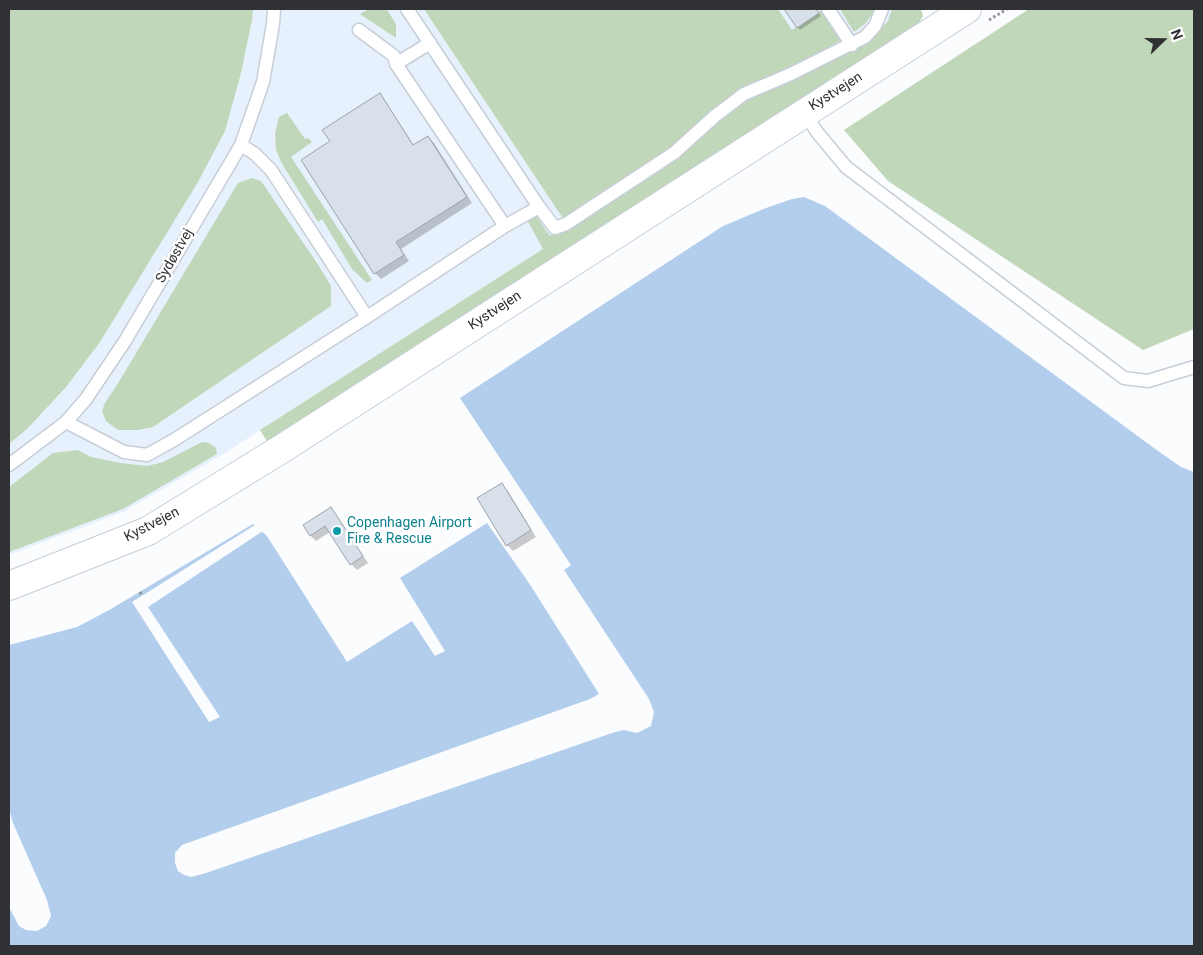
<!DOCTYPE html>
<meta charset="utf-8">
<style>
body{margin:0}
#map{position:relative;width:1203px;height:955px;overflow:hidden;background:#fafcfe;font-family:Roboto,sans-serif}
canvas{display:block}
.frame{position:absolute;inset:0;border:10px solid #2f3135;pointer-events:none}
.north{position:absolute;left:1138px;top:15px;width:50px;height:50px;-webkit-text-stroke:4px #fff;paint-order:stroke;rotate:68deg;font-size:14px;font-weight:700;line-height:20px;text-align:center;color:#2f3135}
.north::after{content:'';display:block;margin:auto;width:18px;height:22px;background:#2f3135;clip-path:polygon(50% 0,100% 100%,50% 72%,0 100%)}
</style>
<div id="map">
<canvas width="1203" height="955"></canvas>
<div class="frame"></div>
<div class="north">N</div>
</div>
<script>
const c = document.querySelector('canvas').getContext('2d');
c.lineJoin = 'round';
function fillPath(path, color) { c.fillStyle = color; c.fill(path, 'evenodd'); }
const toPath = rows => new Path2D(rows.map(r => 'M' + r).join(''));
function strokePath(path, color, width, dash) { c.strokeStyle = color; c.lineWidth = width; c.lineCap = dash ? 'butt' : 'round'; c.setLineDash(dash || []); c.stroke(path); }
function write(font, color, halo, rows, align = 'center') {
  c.font = font + ' Roboto,sans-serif'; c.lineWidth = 5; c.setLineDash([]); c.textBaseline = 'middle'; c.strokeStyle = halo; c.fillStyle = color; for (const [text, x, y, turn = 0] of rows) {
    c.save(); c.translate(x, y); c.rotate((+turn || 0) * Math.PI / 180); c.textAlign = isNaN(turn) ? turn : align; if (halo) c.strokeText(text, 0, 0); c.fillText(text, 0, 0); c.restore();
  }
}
fillPath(toPath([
 [9,9,918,9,225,453,123,512,9,555]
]), '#e7f1fd');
fillPath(toPath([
 [9,9,253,9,252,20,241,73,225,131,198,182,100,342,66,387,27,429,9,444],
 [369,9,387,10,396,24,396,38,360,14],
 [424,9,778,9,792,30,823,9,841,40,799,64,740,89,709,114,669,150,564,220],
 [840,9,875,9,866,23,854,32],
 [892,9,921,9,923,16,919,23,268,443,260,430,543,249,526,218,534,213,550,236,631,187,743,98,796,76,816,70,875,34,888,21],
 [1029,9,1194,9,1194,329,1143,350,888,181,844,130],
 [287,113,305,139,308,138,312,142,291,157,372,280,367,283,352,269,322,219,318,222,281,162,276,149,275,134,279,117],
 [252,178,261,181,317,263,331,286,331,306,153,427,138,430,118,430,106,421,102,411,105,403,120,380,238,183],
 [202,442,209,443,216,448,217,454,123,509,9,552,9,487,53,453,78,450,91,457,121,463,147,466,163,462]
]), '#c0d7b9');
fillPath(toPath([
 [804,197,825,206,1158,451,1181,467,1194,472,1194,946,9,946,9,907,19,926,26,930,37,931,46,926,51,916,47,900,13,823,9,808,9,645,77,627,111,609,253,524,267,536,347,662,412,621,435,656,445,651,400,578,487,523,531,586,599,694,590,699,182,845,175,853,175,863,178,871,184,875,191,877,206,873,615,732,624,730,637,733,651,726,654,712,649,699,564,570,571,565,460,398,723,226,766,208,792,199]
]), '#b3ceec');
fillPath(toPath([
 [255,525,263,531,148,607,220,717,209,722,132,602]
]), '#fafcfe');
fillPath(toPath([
 [785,9,816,9,821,16,800,30],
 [379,95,385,101,414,146,428,137,434,143,472,203,401,249,409,261,381,279,375,273,331,142],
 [502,485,508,491,536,537,513,551,507,545],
 [330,509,336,515,368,563,357,570,351,564,330,532,316,541,310,535]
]), '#0003');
const building = toPath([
 [784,9,816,9,819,13,797,28,784,9],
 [380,93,413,145,428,136,467,197,396,242,404,255,374,274,301,160,330,141,322,130,380,93],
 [502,483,531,530,506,546,477,498,502,483],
 [331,507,363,556,350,565,325,526,310,536,303,525,331,507]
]);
fillPath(building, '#d8e0e9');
strokePath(building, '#9ca3ac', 1);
const service = toPath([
 [407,9,539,207,505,226],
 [828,9,852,45],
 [359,30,394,56,396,64],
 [804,112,817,132,846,167,1124,378,1148,381,1194,367],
 [241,145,255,154,271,170,367,317],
 [539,207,555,228,566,224,674,153,715,116,744,94,791,74,865,37,875,26,882,9],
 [66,422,124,452,147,455,174,440,367,317,505,226,396,64,430,43],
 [9,465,66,422,86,399,125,341,241,145,263,82,273,24,274,9]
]);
const tertiary = toPath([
 [9,586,148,531,283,448,967,9]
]);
strokePath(service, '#c7ced7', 15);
strokePath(tertiary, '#c7ced7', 30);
strokePath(toPath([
 [989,20,1007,9],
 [140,592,142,596]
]), '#929497', 3, [2.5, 2.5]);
strokePath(service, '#fff', 12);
strokePath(tertiary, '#fff', 28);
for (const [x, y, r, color] of [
 [337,531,5,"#0f9aa8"]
]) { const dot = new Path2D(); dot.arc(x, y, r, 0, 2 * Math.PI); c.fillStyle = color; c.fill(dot); strokePath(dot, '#fff', 2); }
write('14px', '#2f3135', '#fff', [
 ["Kystvejen",836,92,-32],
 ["Sydøstvej",175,256,-60],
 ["Kystvejen",495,311,-33],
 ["Kystvejen",152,525,-27]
]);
write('14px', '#0d838f', '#fff', [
 ["Copenhagen Airport",347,523],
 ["Fire & Rescue",347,539]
], 'left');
</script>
